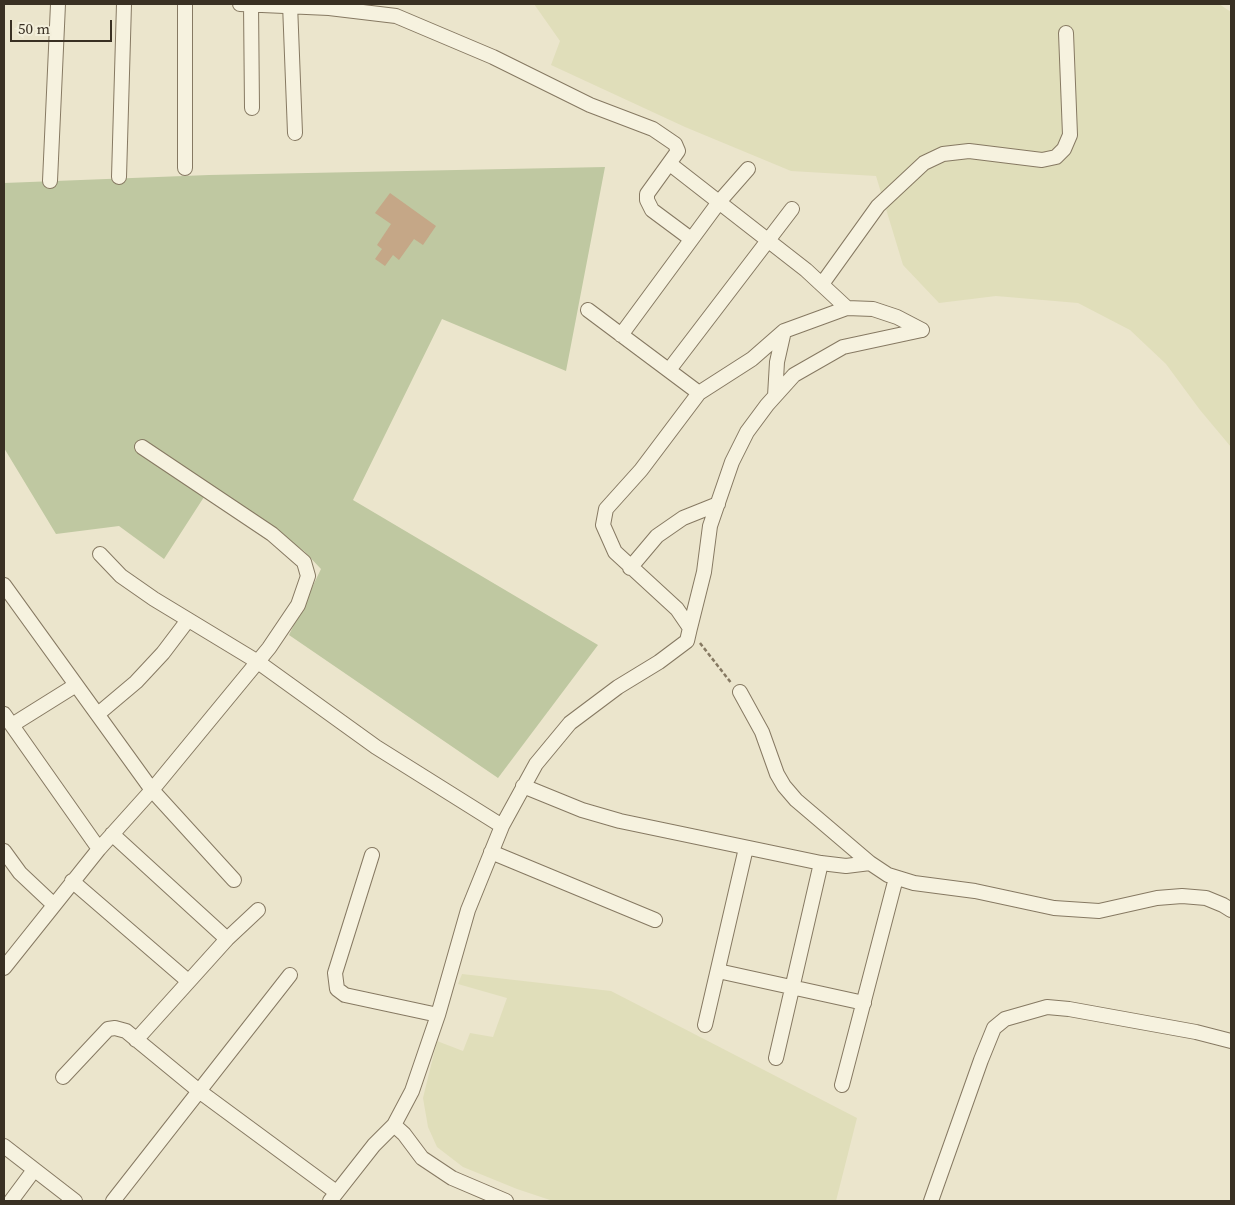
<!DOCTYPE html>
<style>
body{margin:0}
#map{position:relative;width:1235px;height:1205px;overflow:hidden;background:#ebe5cc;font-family:"Source Serif 4",serif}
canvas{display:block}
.frame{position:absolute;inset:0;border:5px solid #393023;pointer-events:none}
.scale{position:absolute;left:10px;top:20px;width:102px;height:22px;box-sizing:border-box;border:2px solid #393023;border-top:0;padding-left:6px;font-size:15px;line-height:18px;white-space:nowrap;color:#393023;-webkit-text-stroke:4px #f3efdb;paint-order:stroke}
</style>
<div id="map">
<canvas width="1235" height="1205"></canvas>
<div class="frame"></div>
<div class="scale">50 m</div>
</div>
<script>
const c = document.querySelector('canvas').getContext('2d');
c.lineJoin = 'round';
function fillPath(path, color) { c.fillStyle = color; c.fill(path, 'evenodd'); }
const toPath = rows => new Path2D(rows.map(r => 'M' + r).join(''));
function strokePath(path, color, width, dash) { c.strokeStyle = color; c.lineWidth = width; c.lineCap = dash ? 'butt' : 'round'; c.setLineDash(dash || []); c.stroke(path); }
fillPath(toPath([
 [534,4,1219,4,1231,12,1231,447,1200,410,1166,364,1130,330,1078,303,996,296,939,303,903,265,876,176,791,171,685,127,551,65,560,41],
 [462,974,611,991,857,1118,836,1201,553,1201,517,1189,463,1167,437,1147,428,1127,423,1098,437,1041,463,1051,470,1033,493,1037,507,998,458,984]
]), '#e0deba');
fillPath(toPath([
 [605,167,566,371,442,319,353,500,598,645,498,778,289,635,321,569,304,551,141,439,134,449,204,497,164,559,119,526,56,534,4,448,4,183,209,175]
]), '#bfc8a1');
fillPath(toPath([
 [390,193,436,226,423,245,414,239,399,260,393,255,385,266,375,259,382,249,377,245,391,224,375,213]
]), '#c5a787');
const minor = toPath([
 [185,4,185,168],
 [240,4,329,8,396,16,493,57,590,105,653,129,675,144,678,151,647,194,647,200,652,210,691,239],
 [251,4,252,108],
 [290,4,295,133],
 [670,164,806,270,847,308],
 [119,177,124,4],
 [50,181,58,4],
 [822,284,878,206,924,163,943,154,969,151,1042,160,1056,157,1064,149,1070,135,1066,33],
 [588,310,699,393],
 [621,335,719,202,748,169],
 [669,370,792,209],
 [775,396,777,362,784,331],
 [100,554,121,576,154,599,258,662,376,747,502,826],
 [630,568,657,536,683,518,718,504],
 [4,585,152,790,234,880],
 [690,628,704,572,710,526,732,462,747,432,767,405,794,375,843,347,922,330],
 [740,692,762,732,777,774,784,786,796,800,870,863,888,875,914,883,975,891,1054,908,1099,911,1157,898,1182,896,1206,898,1223,905,1231,910],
 [4,714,99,849],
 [98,714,136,682,163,653,188,620],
 [12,725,76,685],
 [523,786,582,810,620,821,821,863,846,866,870,863],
 [112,834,227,939],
 [4,851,20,873,54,905],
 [491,852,655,920],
 [372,855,335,973,337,989,345,995,438,1015],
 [72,881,188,981],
 [4,968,99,849,152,790,269,648,298,605,308,576,304,562,272,534,142,447],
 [718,971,864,1003],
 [705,1025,746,848],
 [136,1040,227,939,258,910],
 [776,1058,821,863],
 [63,1077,108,1029,115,1028,126,1031,199,1091,336,1192],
 [842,1085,896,878],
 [394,1125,404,1134,422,1158,452,1178,506,1201],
 [4,1146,75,1201],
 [11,1201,34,1170],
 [113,1201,290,975],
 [330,1201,374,1145,394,1125,412,1091,438,1015,468,910,502,826,536,764,570,723,618,687,659,662,687,641,690,628,677,609,615,552,603,525,606,509,641,470,699,393,752,359,784,331,847,308,873,309,897,317,922,330],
 [931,1201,981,1060,994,1028,1005,1019,1047,1007,1069,1009,1196,1032,1231,1041]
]);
strokePath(minor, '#867962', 16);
strokePath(toPath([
 [700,643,732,684]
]), '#867962', 2.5, [4, 2.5]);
strokePath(minor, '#f6f2df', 14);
</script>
